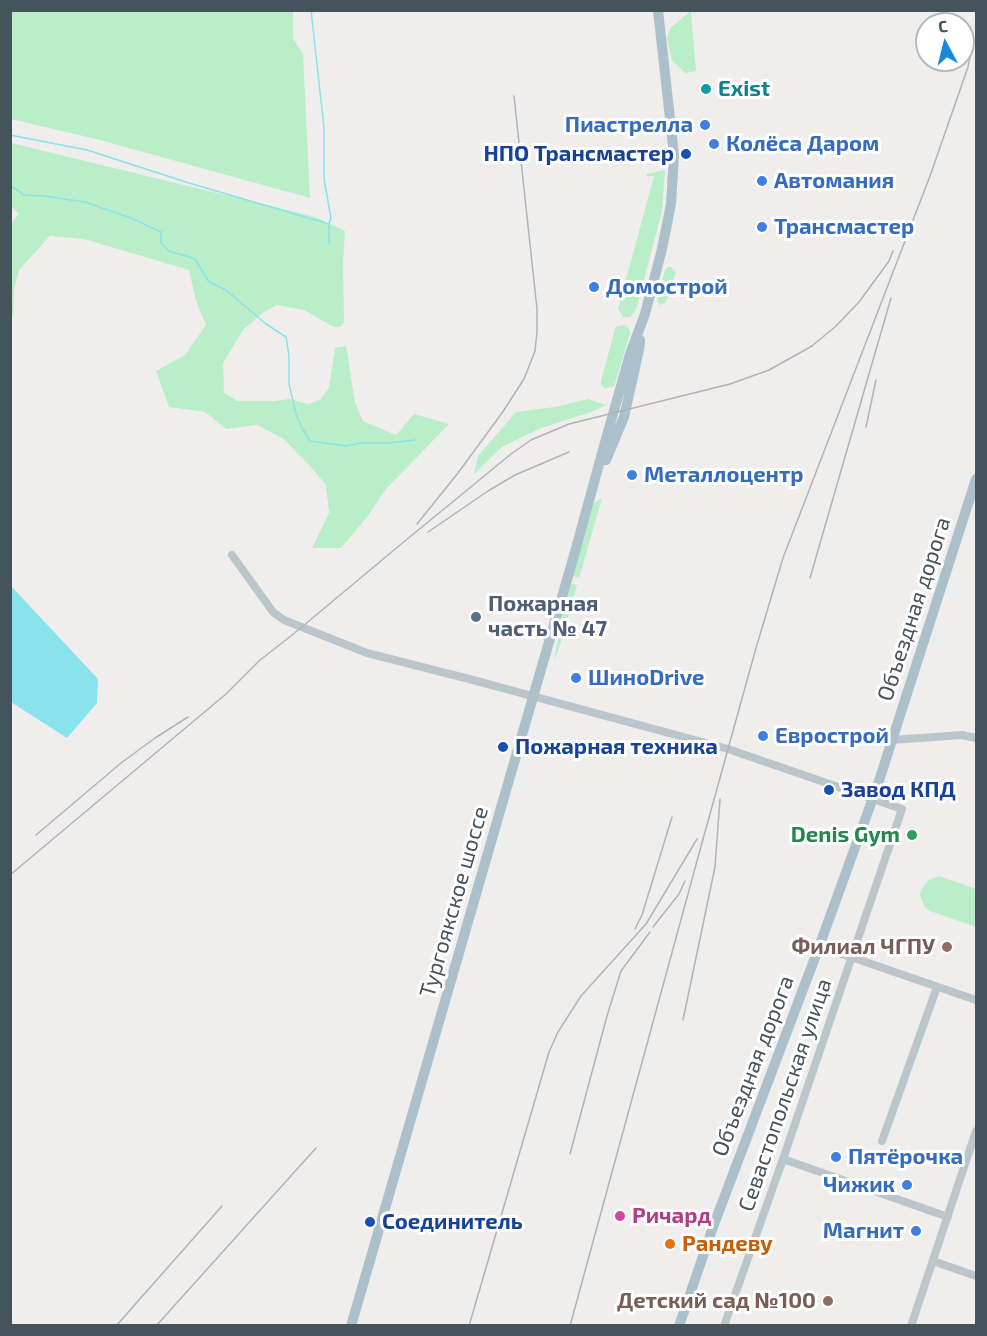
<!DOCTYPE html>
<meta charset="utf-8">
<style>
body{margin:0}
#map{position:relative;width:987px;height:1336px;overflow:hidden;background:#f0eded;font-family:"Exo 2",sans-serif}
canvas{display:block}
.frame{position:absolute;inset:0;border:12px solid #45535a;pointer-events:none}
.north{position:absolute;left:915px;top:12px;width:60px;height:60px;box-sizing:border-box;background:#fff;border:2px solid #b5babd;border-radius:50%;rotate:353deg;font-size:16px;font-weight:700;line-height:24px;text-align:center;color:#45535a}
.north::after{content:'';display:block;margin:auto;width:21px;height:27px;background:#1a87dc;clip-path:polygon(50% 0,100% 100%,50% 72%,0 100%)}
</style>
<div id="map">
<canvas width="987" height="1336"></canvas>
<div class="frame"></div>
<div class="north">С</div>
</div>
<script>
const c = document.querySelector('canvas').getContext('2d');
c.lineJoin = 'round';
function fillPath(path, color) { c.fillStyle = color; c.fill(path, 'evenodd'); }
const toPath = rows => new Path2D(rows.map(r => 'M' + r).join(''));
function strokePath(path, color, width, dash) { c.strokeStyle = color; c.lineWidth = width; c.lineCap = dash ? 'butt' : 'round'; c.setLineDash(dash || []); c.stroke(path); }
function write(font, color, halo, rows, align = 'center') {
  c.font = font + ' "Exo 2",sans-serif'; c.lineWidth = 6; c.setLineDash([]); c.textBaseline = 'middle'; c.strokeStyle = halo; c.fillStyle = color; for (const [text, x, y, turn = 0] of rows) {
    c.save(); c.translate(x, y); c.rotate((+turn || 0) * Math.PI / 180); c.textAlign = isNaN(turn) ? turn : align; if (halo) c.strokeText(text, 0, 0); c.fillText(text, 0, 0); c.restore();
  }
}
fillPath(toPath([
 [11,10,293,11,293,38,303,54,310,198,100,140,11,119],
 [691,11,696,71,686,73,672,61,667,38,670,28],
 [11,143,316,217,345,231,343,263,344,322,340,327,334,327,304,310,277,305,264,312,243,330,223,363,224,393,238,401,274,401,290,399,308,404,320,400,329,388,335,348,346,346,355,403,363,421,396,435,414,414,449,424,386,489,367,517,341,548,312,548,329,513,326,485,308,464,284,439,257,425,226,429,205,412,169,407,156,371,185,355,206,325,196,301,189,270,84,239,50,236,19,270,14,289,13,316,11,316,11,223,19,214,11,206],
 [665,170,662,211,636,310,630,317,623,317,618,309,654,176,647,176,646,174],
 [668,267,671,267,676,272,668,298,665,303,660,305,657,301,658,296,665,270],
 [625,325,629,328,630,333,615,384,613,387,605,388,601,385,601,381,615,329,617,326],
 [588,399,606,405,591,412,541,428,502,447,474,474,478,456,516,412,555,407],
 [602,498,579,578,573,576,594,503],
 [571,584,577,585,558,651,554,660,563,612],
 [939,876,976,889,976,927,930,911,925,907,920,896,921,890,928,880]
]), '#baeec8');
fillPath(toPath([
 [11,586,98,679,97,703,67,738,11,702]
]), '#88e3eb');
strokePath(toPath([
 [311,10,324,128,324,179,331,218,329,224],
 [10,135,87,150,189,183,329,224,329,243],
 [10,186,19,191,23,195,44,196,85,202,131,218,161,232,161,243,169,251,195,259,209,282,226,290,266,324,286,337,289,356,289,384,296,414,302,428,310,441,346,446,361,443,388,443,415,440]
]), '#88e3eb', 1.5);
strokePath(toPath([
 [232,555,273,612,284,620,367,653,473,680,728,749,902,809,783,1159,724,1326],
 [892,740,962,735,976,738],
 [819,947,851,957,976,1000],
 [882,1141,937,987],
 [783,1159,948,1217],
 [933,1261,976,1276],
 [911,1326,976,1131]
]), '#bbc6cc', 8);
strokePath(toPath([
 [606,460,624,417,639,350,640,340],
 [351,1326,575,552,604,446,630,354,645,314,662,249,671,204,674,155,658,10],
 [679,1326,713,1227,819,947,878,784,976,479]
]), '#acc0cc', 10);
strokePath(toPath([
 [866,427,876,380],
 [417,524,458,473,502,413,524,379,535,351,537,332,537,309,514,96],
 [428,532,488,491,515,475,569,452],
 [810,578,891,298],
 [36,835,121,763,155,738,188,717],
 [10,875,226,694,260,660,291,636,400,545,511,454,531,440,569,424,730,384,769,370,812,346,836,326,859,302,889,261,893,251],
 [653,927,679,894,685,881],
 [635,929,642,915,672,817],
 [683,1020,715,867,720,799],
 [570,1154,607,1016,621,971,650,932],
 [116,1326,222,1206],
 [156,1326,316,1148],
 [469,1326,549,1052,558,1032,581,996,646,924,697,839],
 [570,1326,700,850,756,648,783,558,930,176,968,67,973,40]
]), '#afb3b7', 1.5);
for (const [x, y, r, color] of [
 [706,89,6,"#0f9aa8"],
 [705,125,6,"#3f7fe0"],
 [714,144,6,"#3f7fe0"],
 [686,154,6,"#1a4fb4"],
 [762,181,6,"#3f7fe0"],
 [762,227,6,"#3f7fe0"],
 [594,287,6,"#3f7fe0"],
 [632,475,6,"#3f7fe0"],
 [476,617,6,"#5c6f8a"],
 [576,678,6,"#3f7fe0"],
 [763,736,6,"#3f7fe0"],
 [503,747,6,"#1a4fb4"],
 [829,790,6,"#1a4fb4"],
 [912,835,6,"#2e9e5b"],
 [947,947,6,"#8d6e63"],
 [836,1157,6,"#3f7fe0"],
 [907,1185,6,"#3f7fe0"],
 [620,1216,6,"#d1479c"],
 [370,1222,6,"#1a4fb4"],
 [916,1231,6,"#3f7fe0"],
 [670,1244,6,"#e8710a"],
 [828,1301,6,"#8d6e63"]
]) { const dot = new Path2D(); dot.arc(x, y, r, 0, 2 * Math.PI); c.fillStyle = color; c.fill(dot); strokePath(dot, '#fff', 2); }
write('bold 22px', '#0d838f', '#fff', [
 ["Exist",718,89]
], 'left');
write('bold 22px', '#366cbe', '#fff', [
 ["Пиастрелла",693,125,"right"],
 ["Колёса Даром",726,144],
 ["Автомания",774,181],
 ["Трансмастер",774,227],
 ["Домострой",606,287],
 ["Металлоцентр",644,475],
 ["ШиноDrive",588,678],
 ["Еврострой",775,736],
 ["Пятёрочка",848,1157],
 ["Чижик",895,1185,"right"],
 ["Магнит",904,1231,"right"]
], 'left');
write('bold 22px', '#164399', '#fff', [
 ["НПО Трансмастер",674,154,"right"],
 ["Пожарная техника",515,747],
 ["Завод КПД",841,790],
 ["Соединитель",382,1222]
], 'left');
write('bold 22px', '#4e5e75', '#fff', [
 ["Пожарная",488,604],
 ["часть № 47",488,629]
], 'left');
write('22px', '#45535a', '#fff', [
 ["Объездная дорога",914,609,-72],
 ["Тургоякское шоссе",454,902,-74],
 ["Объездная дорога",753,1066,-69],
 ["Севастопольская улица",785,1095,-71]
]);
write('bold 22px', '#27864d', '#fff', [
 ["Denis Gym",900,835]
], 'right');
write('bold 22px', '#785e54', '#fff', [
 ["Филиал ЧГПУ",935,947],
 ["Детский сад №100",816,1301]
], 'right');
write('bold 22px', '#b23c85', '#fff', [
 ["Ричард",632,1216]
], 'left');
write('bold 22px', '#c56008', '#fff', [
 ["Рандеву",682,1244]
], 'left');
</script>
